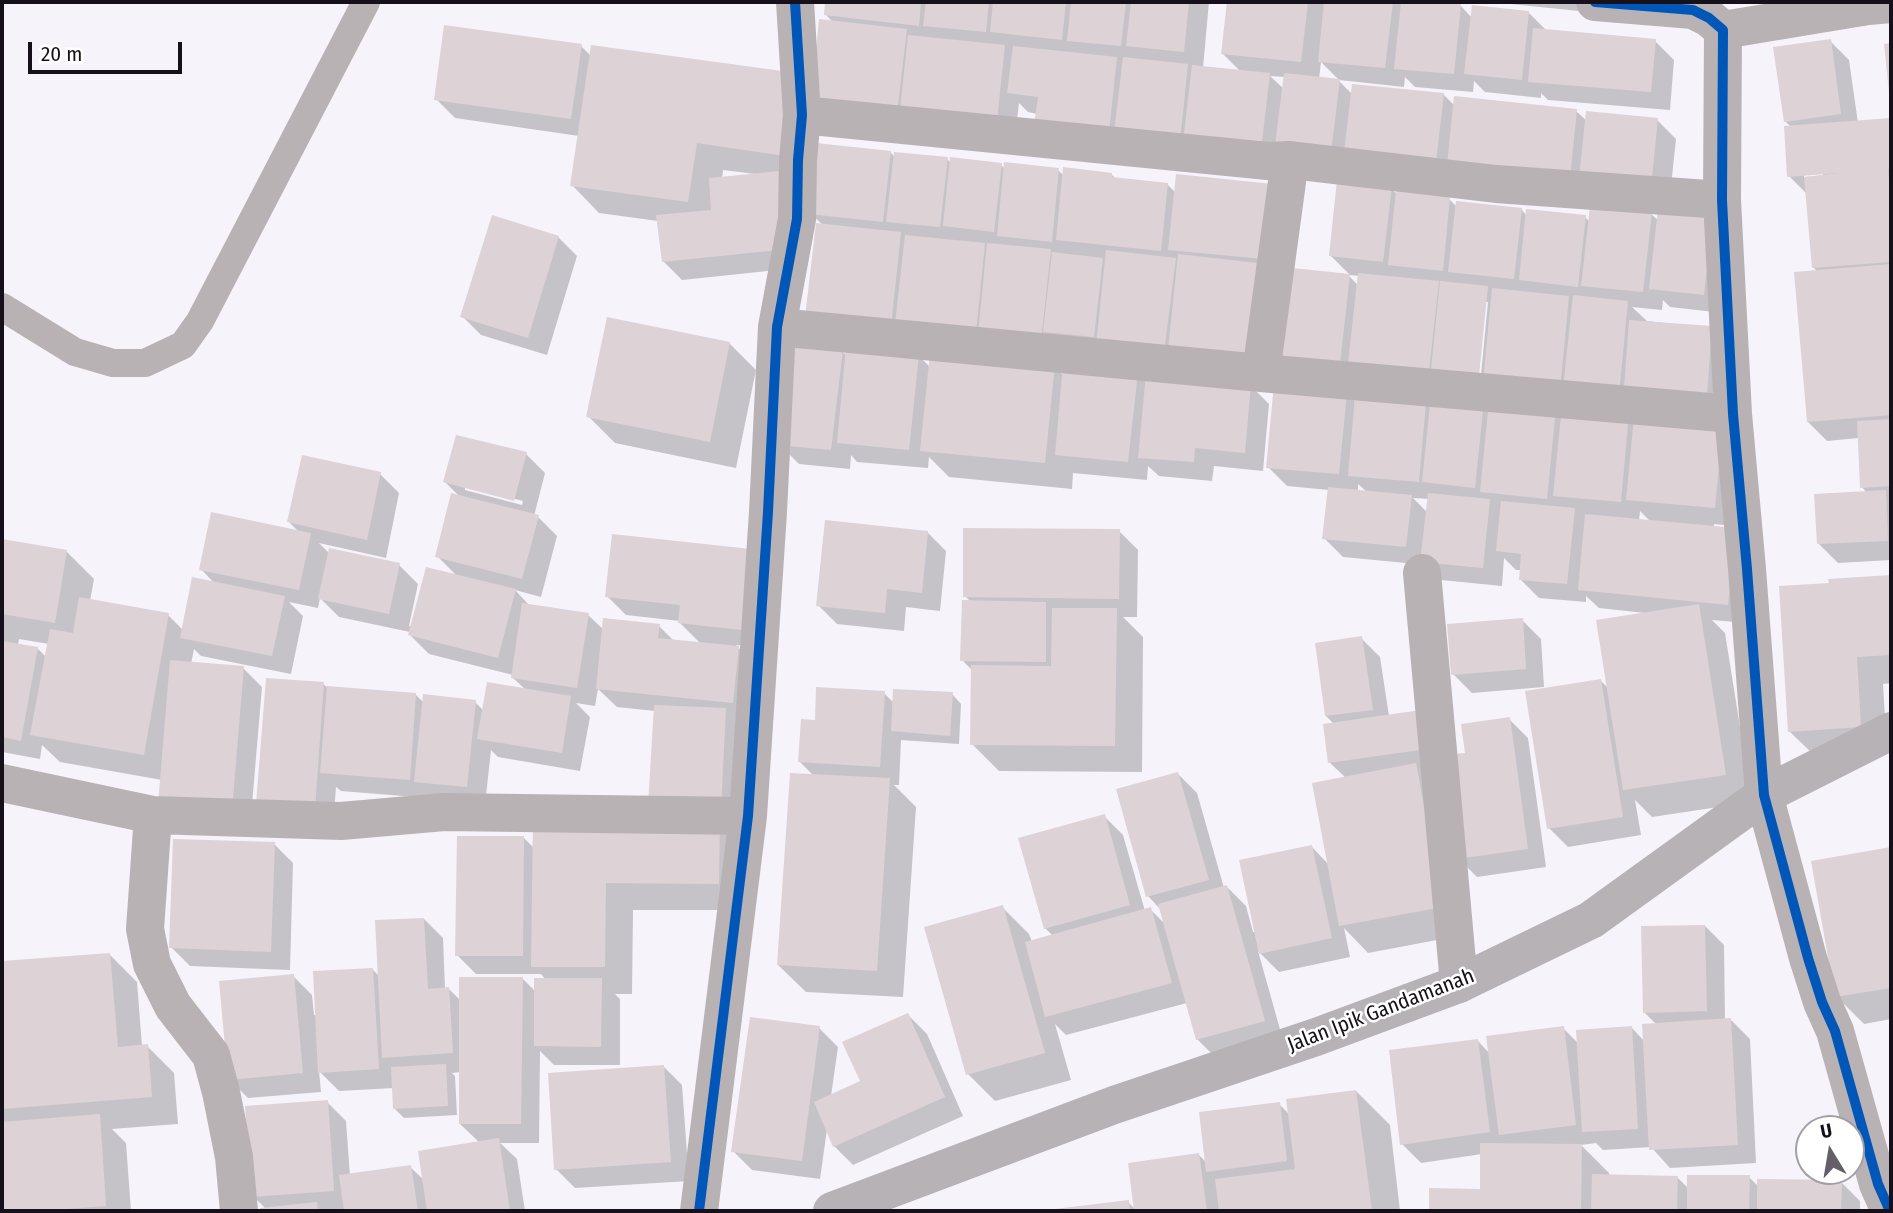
<!DOCTYPE html>
<style>
body{margin:0}
#map{position:relative;width:1893px;height:1213px;overflow:hidden;background:#f7f3fa;font-family:"Fira Sans Condensed",sans-serif}
canvas{display:block}
.frame{position:absolute;inset:0;border:4px solid #16101b;pointer-events:none}
.north{position:absolute;left:1795px;top:1115px;width:70px;height:70px;box-sizing:border-box;background:#fff;border:2px solid #a29fa4;border-radius:50%;rotate:349deg;font-size:19px;font-weight:700;line-height:28px;text-align:center;color:#16101b}
.north::after{content:'';display:block;margin:auto;width:24px;height:32px;background:#655f69;clip-path:polygon(50% 0,100% 100%,50% 72%,0 100%)}
.scale{position:absolute;left:28px;top:42px;width:154px;height:32px;box-sizing:border-box;border:4px solid #16101b;border-top:0;padding-left:9px;font-size:21px;line-height:24px;white-space:nowrap;color:#16101b;-webkit-text-stroke:5px #fff;paint-order:stroke}
</style>
<div id="map">
<canvas width="1893" height="1213"></canvas>
<div class="frame"></div>
<div class="north">U</div>
<div class="scale">20 m</div>
</div>
<script>
const c = document.querySelector('canvas').getContext('2d');
c.lineJoin = 'round';
function fillPath(path, color) { c.fillStyle = color; c.fill(path, 'evenodd'); }
const toPath = rows => new Path2D(rows.map(r => 'M' + r).join(''));
function strokePath(path, color, width, dash) { c.strokeStyle = color; c.lineWidth = width; c.lineCap = dash ? 'butt' : 'round'; c.setLineDash(dash || []); c.stroke(path); }
function write(font, color, halo, rows, align = 'center') {
  c.font = font + ' "Fira Sans Condensed",sans-serif'; c.lineWidth = 5; c.setLineDash([]); c.textBaseline = 'middle'; c.strokeStyle = halo; c.fillStyle = color; for (const [text, x, y, turn = 0] of rows) {
    c.save(); c.translate(x, y); c.rotate((+turn || 0) * Math.PI / 180); c.textAlign = isNaN(turn) ? turn : align; if (halo) c.strokeText(text, 0, 0); c.fillText(text, 0, 0); c.restore();
  }
}
fillPath(toPath([
 [827,2,1209,2,1203,68,1241,72,1223,54,1228,2,1399,2,1403,6,1403,2,1424,2,1461,6,1472,18,1529,13,1547,31,1655,41,1674,60,1670,110,1548,100,1541,93,1541,98,1485,92,1474,81,1473,92,1415,87,1405,77,1404,87,1339,80,1321,62,1319,79,1339,81,1352,94,1443,94,1455,106,1576,111,1587,121,1657,120,1676,139,1669,205,1280,168,1028,112,1019,103,1015,138,822,113,817,145,890,152,896,158,947,159,951,163,1001,165,1005,169,1058,170,1064,176,1111,174,1116,179,1167,184,1176,193,1284,269,1349,276,1358,285,1359,276,1350,275,1331,256,1391,188,1396,193,1449,199,1457,207,1521,209,1527,216,1585,217,1590,222,1651,214,1659,221,1712,216,1723,313,1670,307,1663,300,1662,310,1632,307,1647,321,1712,328,1733,526,1714,524,1714,528,1747,623,1712,620,1725,633,1752,802,1652,817,1635,800,1641,835,1568,847,1549,828,1601,681,1609,689,1645,613,1599,608,1586,596,1586,602,1539,598,1520,579,1521,570,1516,570,1504,558,1502,586,1441,580,1427,565,1343,557,1324,538,1329,490,1287,486,1268,467,1347,393,1357,403,1358,387,910,344,824,226,811,214,806,267,682,280,663,261,658,221,599,213,572,185,579,136,455,118,436,99,581,46,591,56,796,75,833,22,826,15],
 [1270,76,1285,77,1284,89],
 [723,170,755,174,722,179],
 [1485,302,1488,302,1480,385,1476,384],
 [1358,484,1367,492,1358,491],
 [1413,498,1429,499,1428,513],
 [1640,511,1651,522,1639,521],
 [1491,2,1668,2,1589,12],
 [1830,41,1849,60,1858,123,1891,120,1891,560,1838,563,1819,544,1867,493,1862,487,1859,438,1827,441,1808,422,1818,272,1814,268,1807,194,1789,176,1792,128,1785,121],
 [1823,172,1823,176,1804,177,1804,174],
 [558,237,577,256,547,355,481,335,462,316],
 [729,343,756,370,736,468,615,443,588,416],
 [842,351,847,356,918,355,930,367,1054,366,1064,376,1137,373,1147,383,1250,385,1269,404,1263,471,1214,466,1212,481,1159,476,1148,466,1147,480,1073,473,1072,489,949,477,929,457,928,468,857,462,851,455,850,469,799,464,780,445],
 [526,454,545,473,534,516,538,517,557,536,541,597,515,590,530,606,588,615,604,630,659,626,674,641,701,644,680,623,680,621,626,615,607,596,614,536,770,649,736,645,757,667,751,721,735,719,744,729,746,910,633,910,632,994,615,994,620,999,620,1065,554,1065,540,1051,539,1143,500,1143,517,1159,525,1211,262,1211,261,1210,266,1209,253,1196,327,1102,346,1121,350,1176,410,1167,424,1180,480,1143,460,1124,461,1072,452,1073,455,1076,457,1115,404,1118,395,1109,394,1088,339,1091,319,1071,321,1092,248,1098,229,1079,293,976,312,995,314,1015,317,1015,373,970,380,977,424,919,443,938,445,989,449,989,461,1001,522,978,536,992,546,980,541,974,476,974,457,955,523,837,534,848,665,821,655,711,617,707,598,689,595,706,576,703,590,717,580,771,498,757,491,750,485,805,434,800,428,794,428,798,341,791,336,787,333,827,276,823,323,684,327,687,415,694,423,702,475,702,484,711,526,690,512,677,513,675,429,654,410,635,410,632,339,617,320,598,318,608,289,602,303,616,291,674,201,656,194,649,191,664,243,668,262,687,250,828,162,780,60,762,42,745,40,759,2,752,2,541,67,552,94,579,90,601,168,615,183,630,215,584,201,569,299,532,289,522,380,474,399,493,386,558,319,543,330,554,399,565,418,584,409,626,412,627,457,576,437,556,460,497,445,482],
 [465,486,523,501,522,505,465,490],
 [19,639,49,644,46,657,38,649,18,645],
 [1119,531,1138,550,1137,617,1123,617,1143,637,1142,772,999,771,972,744,972,670,962,660,971,602,965,596],
 [927,532,946,551,940,611,906,607,904,631,837,624,818,605],
 [1890,577,1891,683,1883,684,1887,753,1817,758,1789,731],
 [1522,620,1541,639,1544,687,1472,693,1453,674],
 [1361,638,1380,657,1389,716,1444,757,1467,754,1509,719,1528,738,1546,867,1477,877,1455,855,1469,934,1368,953,1344,928,1350,957,1279,972,1258,951,1283,1040,1216,1058,1197,1039,1187,1003,1066,1035,1055,1024,1071,1080,995,1101,968,1074,1002,907,1029,934,1032,942,1053,936,1045,928,1104,816,1123,835,1145,911,1150,909,1165,924,1161,910,1148,896,1178,774,1197,793,1224,888,1227,887,1246,906,1253,932,1256,932,1312,847,1329,865,1346,778,1329,762,1334,724,1326,716],
 [884,693,894,703,952,694,961,704,959,744,901,740,899,785,894,785,916,807,903,997,806,992,778,965,814,776,800,762,817,722],
 [274,844,293,863,290,970,190,966,171,947],
 [1891,848,1891,1019,1864,1024,1837,997,1813,862],
 [1705,926,1724,945,1725,1021,1731,1020,1750,1039,1756,1163,1670,1168,1651,1147,1603,1150,1596,1143,1581,1145,1609,1173,1609,1176,1677,1177,1689,1189,1749,1177,1759,1187,1841,1182,1860,1201,1860,1211,1431,1211,1431,1190,1482,1191,1482,1154,1421,1163,1402,1144,1478,1041,1490,1054,1563,1028,1578,1043,1632,1028,1645,1042,1657,1025,1644,1012],
 [109,954,137,982,142,1046,147,1046,174,1073,178,1124,112,1129,126,1143,131,1211,2,1211,2,963],
 [908,1015,927,1034,963,1116,853,1165,834,1146,827,1129,820,1179,752,1170,733,1151,819,1028,838,1047,831,1096,862,1082],
 [663,1066,682,1085,689,1181,575,1188,556,1169],
 [1356,1091,1390,1125,1400,1211,1053,1211,1128,1202,1136,1210,1199,1155,1207,1163,1279,1104,1290,1115]
]), '#0003');
fillPath(toPath([
 [825,2,921,2,919,26,824,15],
 [926,2,989,2,986,32,923,26],
 [993,2,1066,2,1062,40,990,32],
 [1071,2,1126,2,1121,46,1067,41],
 [1131,2,1189,2,1184,52,1126,46],
 [1227,2,1308,2,1301,62,1221,54],
 [1324,2,1393,2,1385,68,1318,62],
 [1401,2,1440,2,1461,4,1454,74,1394,69],
 [1472,5,1529,11,1522,80,1464,74],
 [819,19,907,29,897,113,811,104],
 [444,25,582,44,571,119,434,100],
 [1533,28,1656,39,1651,92,1528,82],
 [908,35,1005,45,997,120,900,110],
 [1831,39,1841,114,1784,122,1773,47],
 [1891,43,1891,92,1889,92,1884,44],
 [591,45,797,73,785,156,697,143,688,202,570,186],
 [1013,46,1117,57,1109,132,1034,125,1038,97,1007,93],
 [1123,57,1188,64,1180,141,1114,133],
 [1192,65,1270,73,1261,150,1183,142],
 [1284,73,1340,79,1331,152,1275,146],
 [1352,84,1444,93,1436,162,1344,152],
 [1454,96,1577,109,1570,178,1447,166],
 [1586,111,1658,118,1651,187,1579,179],
 [1891,118,1891,169,1888,169,1891,200,1891,262,1812,268,1804,177,1839,173,1787,177,1784,126],
 [816,143,891,151,883,222,809,214],
 [894,152,948,157,940,227,886,222],
 [950,157,1002,163,994,232,943,226],
 [1004,162,1059,168,1052,242,997,236],
 [1063,167,1112,173,1112,177,1168,183,1161,251,1056,240],
 [780,171,788,249,662,262,656,215,711,210,709,178],
 [1176,174,1273,184,1264,259,1168,250],
 [1337,180,1392,186,1383,262,1329,256],
 [1396,191,1450,197,1443,271,1388,265],
 [1456,201,1522,208,1514,279,1448,272],
 [1590,206,1652,212,1643,292,1581,286],
 [1526,209,1586,215,1578,287,1519,280],
 [1658,209,1713,214,1704,295,1649,289],
 [492,215,559,236,528,338,460,317],
 [816,223,901,232,891,326,805,317],
 [905,235,985,243,976,333,895,324],
 [987,243,1051,249,1041,341,978,334],
 [1106,250,1176,258,1164,353,1096,345],
 [1052,252,1103,258,1094,337,1043,332],
 [1178,254,1267,264,1257,359,1168,350],
 [1891,264,1891,415,1807,422,1794,272],
 [1283,267,1350,274,1340,364,1274,357],
 [1358,273,1439,281,1429,371,1348,363],
 [1440,281,1488,286,1479,376,1431,370],
 [1492,288,1569,296,1560,390,1483,381],
 [1573,295,1628,301,1619,394,1563,388],
 [607,317,730,342,710,442,586,417],
 [1629,320,1712,326,1707,395,1624,388],
 [789,344,843,349,831,450,778,445],
 [846,347,919,354,909,450,837,443],
 [930,353,1055,364,1045,463,920,451],
 [1063,364,1138,372,1128,462,1055,455],
 [1146,374,1251,384,1245,453,1195,448,1194,462,1138,458],
 [1274,384,1347,392,1339,474,1266,468],
 [1356,385,1427,392,1419,482,1348,476],
 [1431,395,1484,400,1475,488,1422,482],
 [1489,401,1556,407,1547,499,1480,492],
 [1562,406,1629,413,1621,502,1553,496],
 [1634,417,1723,425,1715,508,1626,500],
 [1891,419,1891,486,1860,488,1857,421],
 [456,435,527,452,514,501,443,482],
 [302,455,381,472,367,540,287,522],
 [1328,487,1412,495,1406,547,1322,539],
 [1886,490,1888,541,1817,544,1814,494],
 [451,493,539,515,522,579,435,557],
 [1428,493,1490,499,1483,568,1420,562],
 [1501,501,1575,508,1567,584,1519,580,1521,554,1496,551],
 [211,512,311,533,299,590,199,570],
 [1585,514,1736,528,1728,605,1578,590],
 [825,520,928,531,922,593,887,589,885,613,816,606],
 [963,528,1120,529,1119,599,963,597],
 [612,534,760,550,751,631,678,623,680,605,605,597],
 [2,539,67,550,55,623,2,614],
 [329,548,400,563,389,614,318,599],
 [426,567,516,589,498,658,408,635],
 [1891,575,1891,655,1857,657,1861,727,1788,732,1779,586,1829,583,1828,579],
 [192,577,285,596,272,656,180,638],
 [79,597,169,613,144,755,30,735,50,629,73,633],
 [962,600,1046,602,1046,662,960,661],
 [522,603,589,613,577,688,511,678],
 [1699,604,1726,775,1623,790,1596,620],
 [1052,608,1117,608,1115,746,970,745,971,665,1051,666],
 [603,618,660,624,658,638,739,646,733,703,596,689],
 [1523,618,1526,669,1451,675,1447,624],
 [1362,636,1373,710,1325,716,1315,643],
 [2,641,38,647,21,741,2,737],
 [170,660,244,666,232,810,158,804],
 [266,678,324,682,315,809,256,804],
 [1601,679,1623,817,1547,829,1525,691],
 [487,682,571,696,562,753,477,739],
 [327,686,416,693,410,780,320,773],
 [816,687,885,691,880,767,798,762,801,719,815,720],
 [893,689,953,692,950,736,891,731],
 [423,694,476,700,467,787,414,782],
 [654,705,726,708,721,809,648,806],
 [1421,710,1427,749,1328,763,1323,724],
 [1510,717,1528,849,1457,859,1442,755,1465,753,1461,724],
 [1416,763,1443,907,1339,926,1312,783],
 [1178,772,1209,880,1146,897,1116,789],
 [790,773,890,778,877,971,777,965],
 [1105,814,1130,905,1044,929,1018,838],
 [533,818,720,819,719,884,606,883,605,967,531,967],
 [457,836,524,836,523,956,455,956],
 [173,839,275,842,271,952,169,948],
 [1312,845,1332,938,1259,954,1239,860],
 [1891,847,1891,988,1835,997,1811,861],
 [1227,885,1265,1021,1196,1040,1158,904],
 [1003,905,1045,1053,966,1075,924,927],
 [1151,907,1172,983,1045,1017,1025,942],
 [424,918,428,989,449,987,453,1053,382,1058,375,920],
 [1705,925,1707,1011,1643,1013,1641,926],
 [110,953,118,1047,148,1044,152,1097,2,1109,2,961],
 [373,968,379,1069,318,1073,313,971],
 [294,974,303,1073,228,1080,219,981],
 [459,977,523,977,521,1124,459,1124],
 [534,978,602,978,601,1047,534,1046],
 [908,1013,945,1097,833,1147,814,1102,860,1081,842,1042],
 [750,1017,820,1026,802,1161,731,1152],
 [1731,1018,1738,1145,1649,1150,1642,1024],
 [1564,1026,1576,1125,1499,1135,1486,1036],
 [1632,1026,1638,1129,1582,1132,1576,1030],
 [1478,1039,1490,1132,1400,1145,1389,1050],
 [446,1064,448,1106,393,1109,391,1067],
 [664,1065,671,1162,554,1170,548,1073],
 [1356,1090,1372,1211,1219,1211,1215,1179,1295,1169,1286,1099],
 [328,1100,334,1191,251,1197,245,1106],
 [1280,1102,1287,1161,1206,1172,1199,1112],
 [100,1114,106,1206,40,1211,2,1211,2,1122],
 [499,1138,510,1211,427,1211,418,1151],
 [1480,1143,1582,1144,1581,1211,1429,1211,1429,1188,1480,1189],
 [1199,1153,1207,1211,1134,1211,1128,1163],
 [411,1165,418,1211,344,1211,339,1175],
 [1592,1174,1678,1176,1677,1211,1591,1211],
 [1687,1175,1750,1175,1749,1211,1687,1211],
 [1757,1179,1842,1180,1841,1211,1757,1211],
 [1129,1200,1130,1211,1046,1211,1046,1210],
 [317,1202,318,1211,260,1211,260,1208]
]), '#ddd2d5');
strokePath(toPath([
 [2,307,75,352,113,363,145,363,183,345,200,321,366,2]
]), '#b8b2b5', 28);
strokePath(toPath([
 [1595,2,1693,10,1709,18,1723,30,1722,200,1733,414,1747,569,1764,795,1808,958,1822,1002,1835,1031,1878,1184,1890,1211],
 [1723,30,1868,6,1891,4],
 [802,115,1268,161,1290,160,1496,184,1722,200],
 [777,327,1261,373,1733,414],
 [1261,373,1290,160],
 [1422,573,1459,984],
 [2,783,153,815,341,821,444,812,748,816],
 [153,815,145,929,152,964,173,1006,211,1055,221,1092,234,1157,239,1211],
 [699,1211,748,816,768,512,777,327,797,219,798,160,802,115,795,2]
]), '#b8b2b5', 38);
strokePath(toPath([
 [832,1211,1114,1105,1316,1037,1459,984,1591,920,1764,795,1891,731]
]), '#b7b2b5', 38);
strokePath(toPath([
 [1595,2,1693,10,1709,18,1723,30,1722,200,1733,414,1747,569,1764,795,1808,958,1822,1002,1835,1031,1878,1184,1890,1211],
 [699,1211,748,816,768,512,777,327,797,219,798,160,802,115,795,2]
]), '#0057b8', 10);
write('21px', '#16101b', '#fff', [
 ["Jalan Ipik Gandamanah",1381,1011,-21]
]);
</script>
